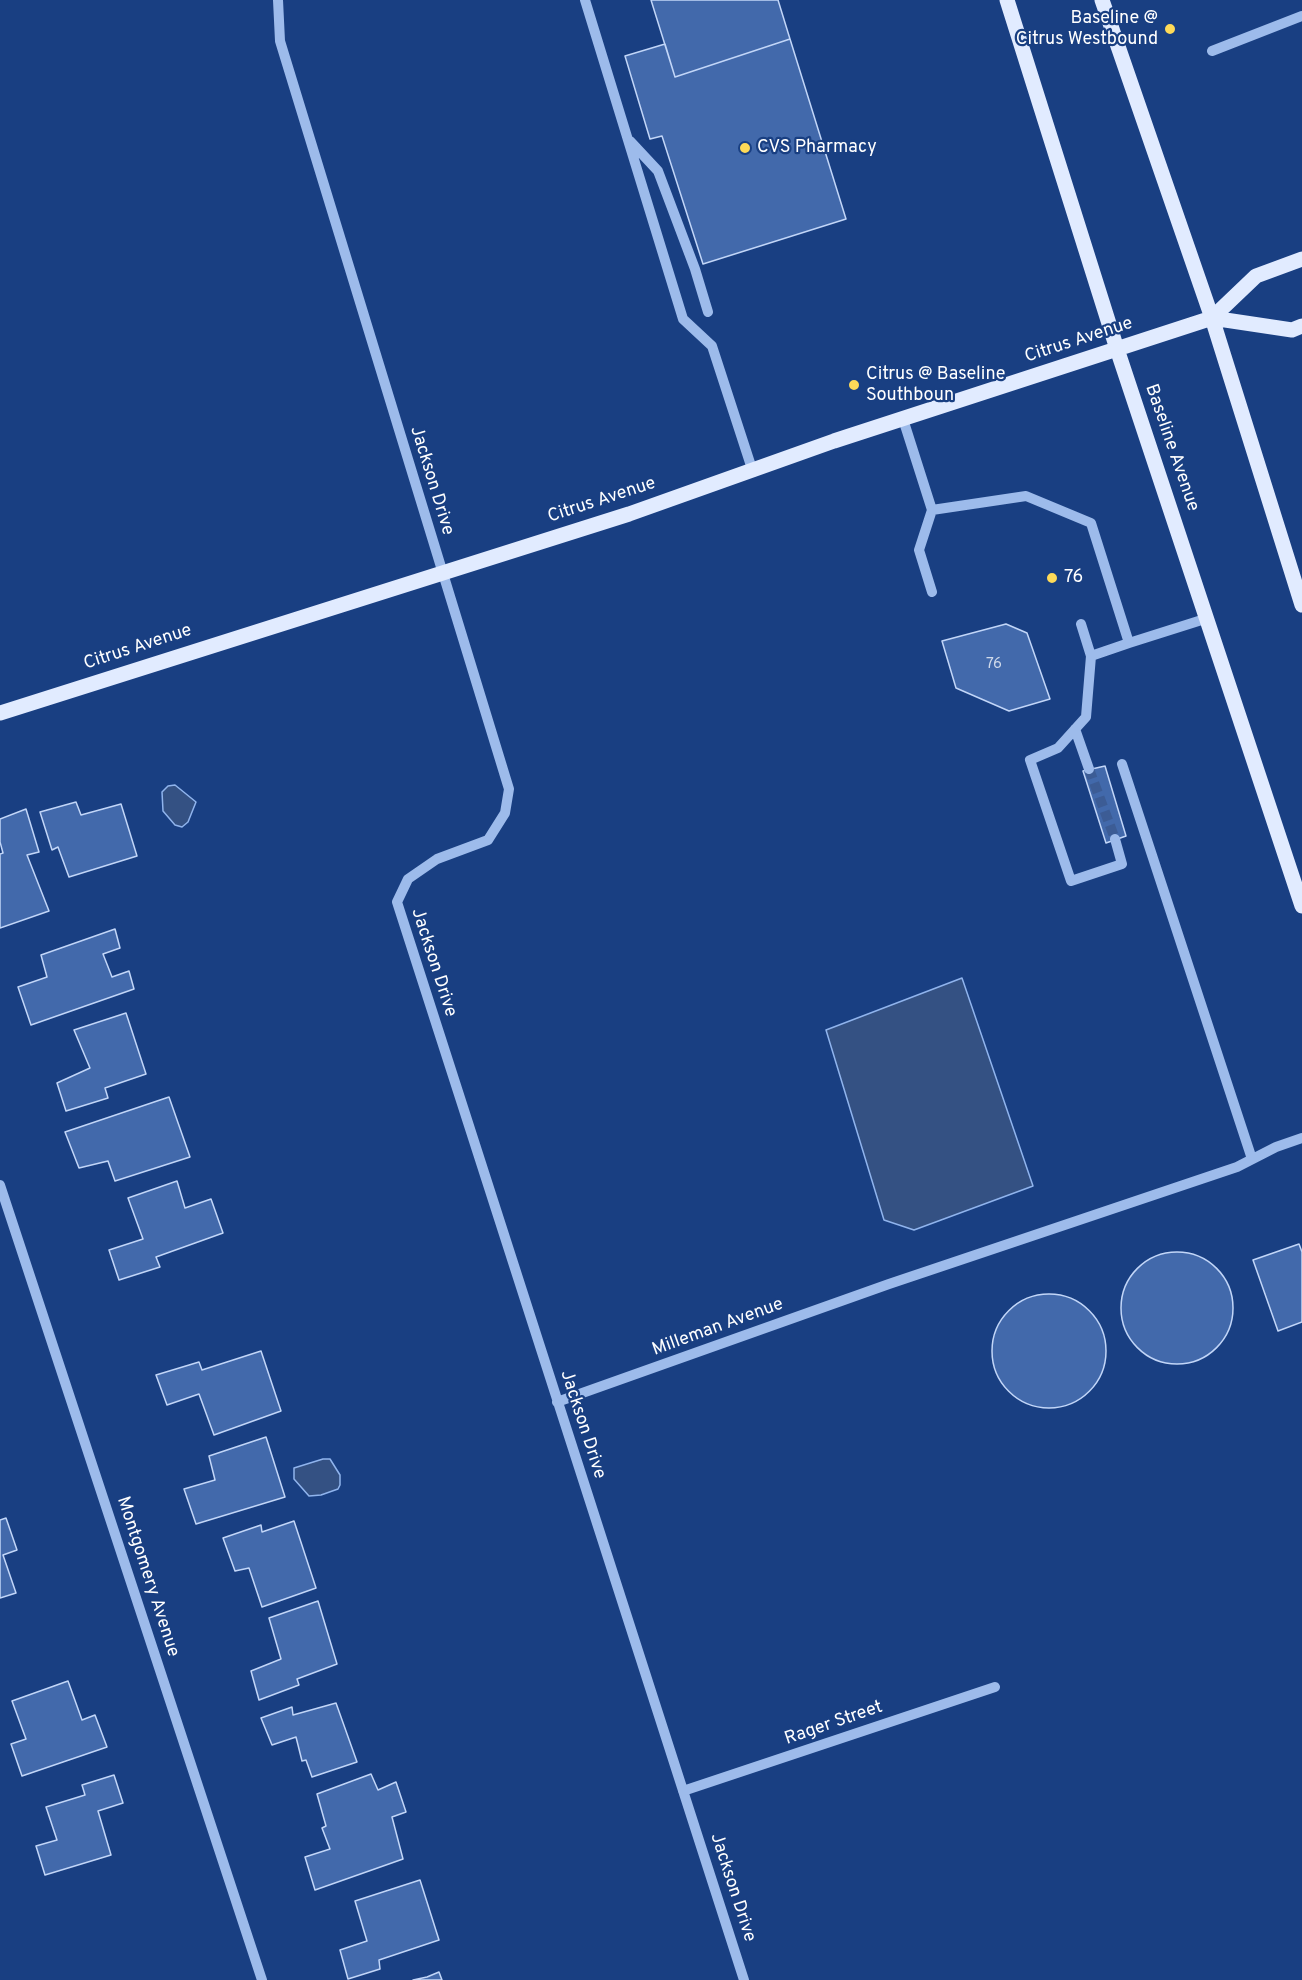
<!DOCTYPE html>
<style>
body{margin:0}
canvas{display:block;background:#193f82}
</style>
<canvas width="1302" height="1980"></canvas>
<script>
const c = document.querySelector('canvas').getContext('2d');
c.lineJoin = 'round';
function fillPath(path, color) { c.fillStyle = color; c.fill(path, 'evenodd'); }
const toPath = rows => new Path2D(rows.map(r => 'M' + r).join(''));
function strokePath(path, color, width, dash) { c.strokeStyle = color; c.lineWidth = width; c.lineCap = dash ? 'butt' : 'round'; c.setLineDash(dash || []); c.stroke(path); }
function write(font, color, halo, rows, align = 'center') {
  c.font = font + ' Overpass,sans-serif'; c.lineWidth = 4.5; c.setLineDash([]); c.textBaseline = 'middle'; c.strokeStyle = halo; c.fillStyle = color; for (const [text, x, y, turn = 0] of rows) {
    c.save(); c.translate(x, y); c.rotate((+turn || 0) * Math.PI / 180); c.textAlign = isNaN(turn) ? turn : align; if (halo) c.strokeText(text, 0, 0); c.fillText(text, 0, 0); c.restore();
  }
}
const water = toPath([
 [175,785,196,802,188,822,182,827,175,825,163,811,162,792,168,786,175,785],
 [962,978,1033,1186,914,1230,884,1220,826,1030,962,978],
 [323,1459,330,1459,340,1475,340,1485,338,1489,321,1495,309,1496,294,1479,294,1468,323,1459]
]);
fillPath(water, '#345183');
strokePath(water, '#90b4ed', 1.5);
const building = toPath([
 [651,0,778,0,790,39,675,77,651,0],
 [790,39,846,219,703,264,662,136,650,139,625,56,665,44,675,77,790,39],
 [1006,624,1027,633,1050,699,1009,711,956,688,942,641,1006,624],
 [1105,766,1126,836,1106,843,1083,771,1105,766],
 [76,802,81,815,121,804,137,856,69,877,58,847,52,850,40,812,76,802],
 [26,809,39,852,27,855,49,911,0,928,0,854,3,853,0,842,0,819,26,809],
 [115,929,120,948,103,954,112,977,129,971,134,989,31,1025,18,987,47,977,41,955,115,929],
 [126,1013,146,1074,105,1088,108,1098,66,1111,57,1083,90,1068,74,1030,126,1013],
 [169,1097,190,1157,115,1181,108,1161,79,1168,65,1132,169,1097],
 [177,1181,185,1208,211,1199,223,1233,156,1257,160,1267,119,1280,109,1250,143,1239,128,1198,177,1181],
 [1299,1244,1302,1252,1302,1322,1278,1331,1253,1260,1299,1244],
 '1121 1308a56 56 0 1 1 112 0a56 56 0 1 1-112 0Z',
 '992 1351a57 57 0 1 1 114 0a57 57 0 1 1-114 0Z',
 [261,1351,281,1411,214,1435,199,1394,167,1405,156,1375,199,1362,202,1370,261,1351],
 [266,1437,285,1497,196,1524,184,1489,215,1480,209,1456,266,1437],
 [6,1518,17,1550,3,1555,16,1593,0,1598,0,1520,6,1518],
 [294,1521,316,1588,262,1607,249,1568,235,1571,223,1538,261,1525,262,1532,294,1521],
 [318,1601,337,1664,297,1679,299,1685,259,1700,251,1671,281,1659,269,1618,318,1601],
 [68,1681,82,1720,95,1715,107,1747,22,1776,11,1744,26,1739,12,1701,68,1681],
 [336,1703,357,1762,312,1777,306,1760,302,1761,296,1737,272,1745,261,1718,292,1707,293,1715,336,1703],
 [371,1774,378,1790,396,1782,406,1812,392,1817,403,1859,315,1890,305,1857,330,1849,322,1828,326,1826,317,1794,371,1774],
 [114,1775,123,1803,98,1811,111,1855,45,1875,36,1846,57,1840,46,1807,85,1795,82,1785,114,1775],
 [420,1880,439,1940,379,1960,380,1969,348,1979,340,1950,367,1941,355,1901,420,1880],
 [439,1972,442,1980,413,1980,427,1977,439,1972]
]);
fillPath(building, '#4269ab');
strokePath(building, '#c2d6f8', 1.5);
strokePath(toPath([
 [1089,769,1115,839]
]), '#3c5c95', 10, [10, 5]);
strokePath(toPath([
 [278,0,280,41,509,789,505,813,488,840,437,859,408,879,397,902,744,1980],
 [585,0,683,319,712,346,753,472],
 [1212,51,1302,16],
 [630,141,658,171,695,269,708,312],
 [903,419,932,510,1026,496,1091,523,1129,643,1208,618],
 [932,510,919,550,932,592],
 [1081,624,1091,656,1086,717,1058,748,1030,760,1071,881,1122,864,1115,839],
 [1091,656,1129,643],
 [1075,729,1089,769],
 [1122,764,1252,1159],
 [0,1185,262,1980],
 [557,1402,889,1284,1237,1167,1276,1147,1302,1138],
 [683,1791,995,1687]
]), '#9dbbeb', 10);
strokePath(toPath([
 [1007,0,1117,349,1302,906],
 [1102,0,1212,318,1302,605],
 [1212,318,1256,276,1302,259],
 [0,713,629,514,834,441,1212,318,1292,330,1302,326]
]), '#e1ebff', 15);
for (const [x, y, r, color] of [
 [1170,29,6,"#feda58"],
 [745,148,6,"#feda58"],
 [854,385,6,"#feda58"],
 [1052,578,6,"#feda58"]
]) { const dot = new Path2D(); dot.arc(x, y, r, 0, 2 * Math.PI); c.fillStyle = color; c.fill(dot); strokePath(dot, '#193f82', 2); }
write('15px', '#d0daea', null, [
 ["76",994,665]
]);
write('18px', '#fff', '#193f82', [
 ["Baseline @",1158,19,"right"],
 ["Citrus Westbound",1158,40,"right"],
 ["CVS Pharmacy",757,148],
 ["Citrus @ Baseline",866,375],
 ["Southboun",866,396],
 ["76",1064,578]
], 'left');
write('18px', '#fff', '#193f82', [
 ["Citrus Avenue",1079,341,-18],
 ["Baseline Avenue",1171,448,71],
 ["Jackson Drive",431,481,73],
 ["Citrus Avenue",602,501,-18],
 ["Citrus Avenue",138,648,-18],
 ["Jackson Drive",433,963,72],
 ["Milleman Avenue",718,1328,-20],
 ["Jackson Drive",582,1425,72],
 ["Montgomery Avenue",147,1577,72],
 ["Rager Street",834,1724,-19],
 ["Jackson Drive",732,1888,72]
]);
</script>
